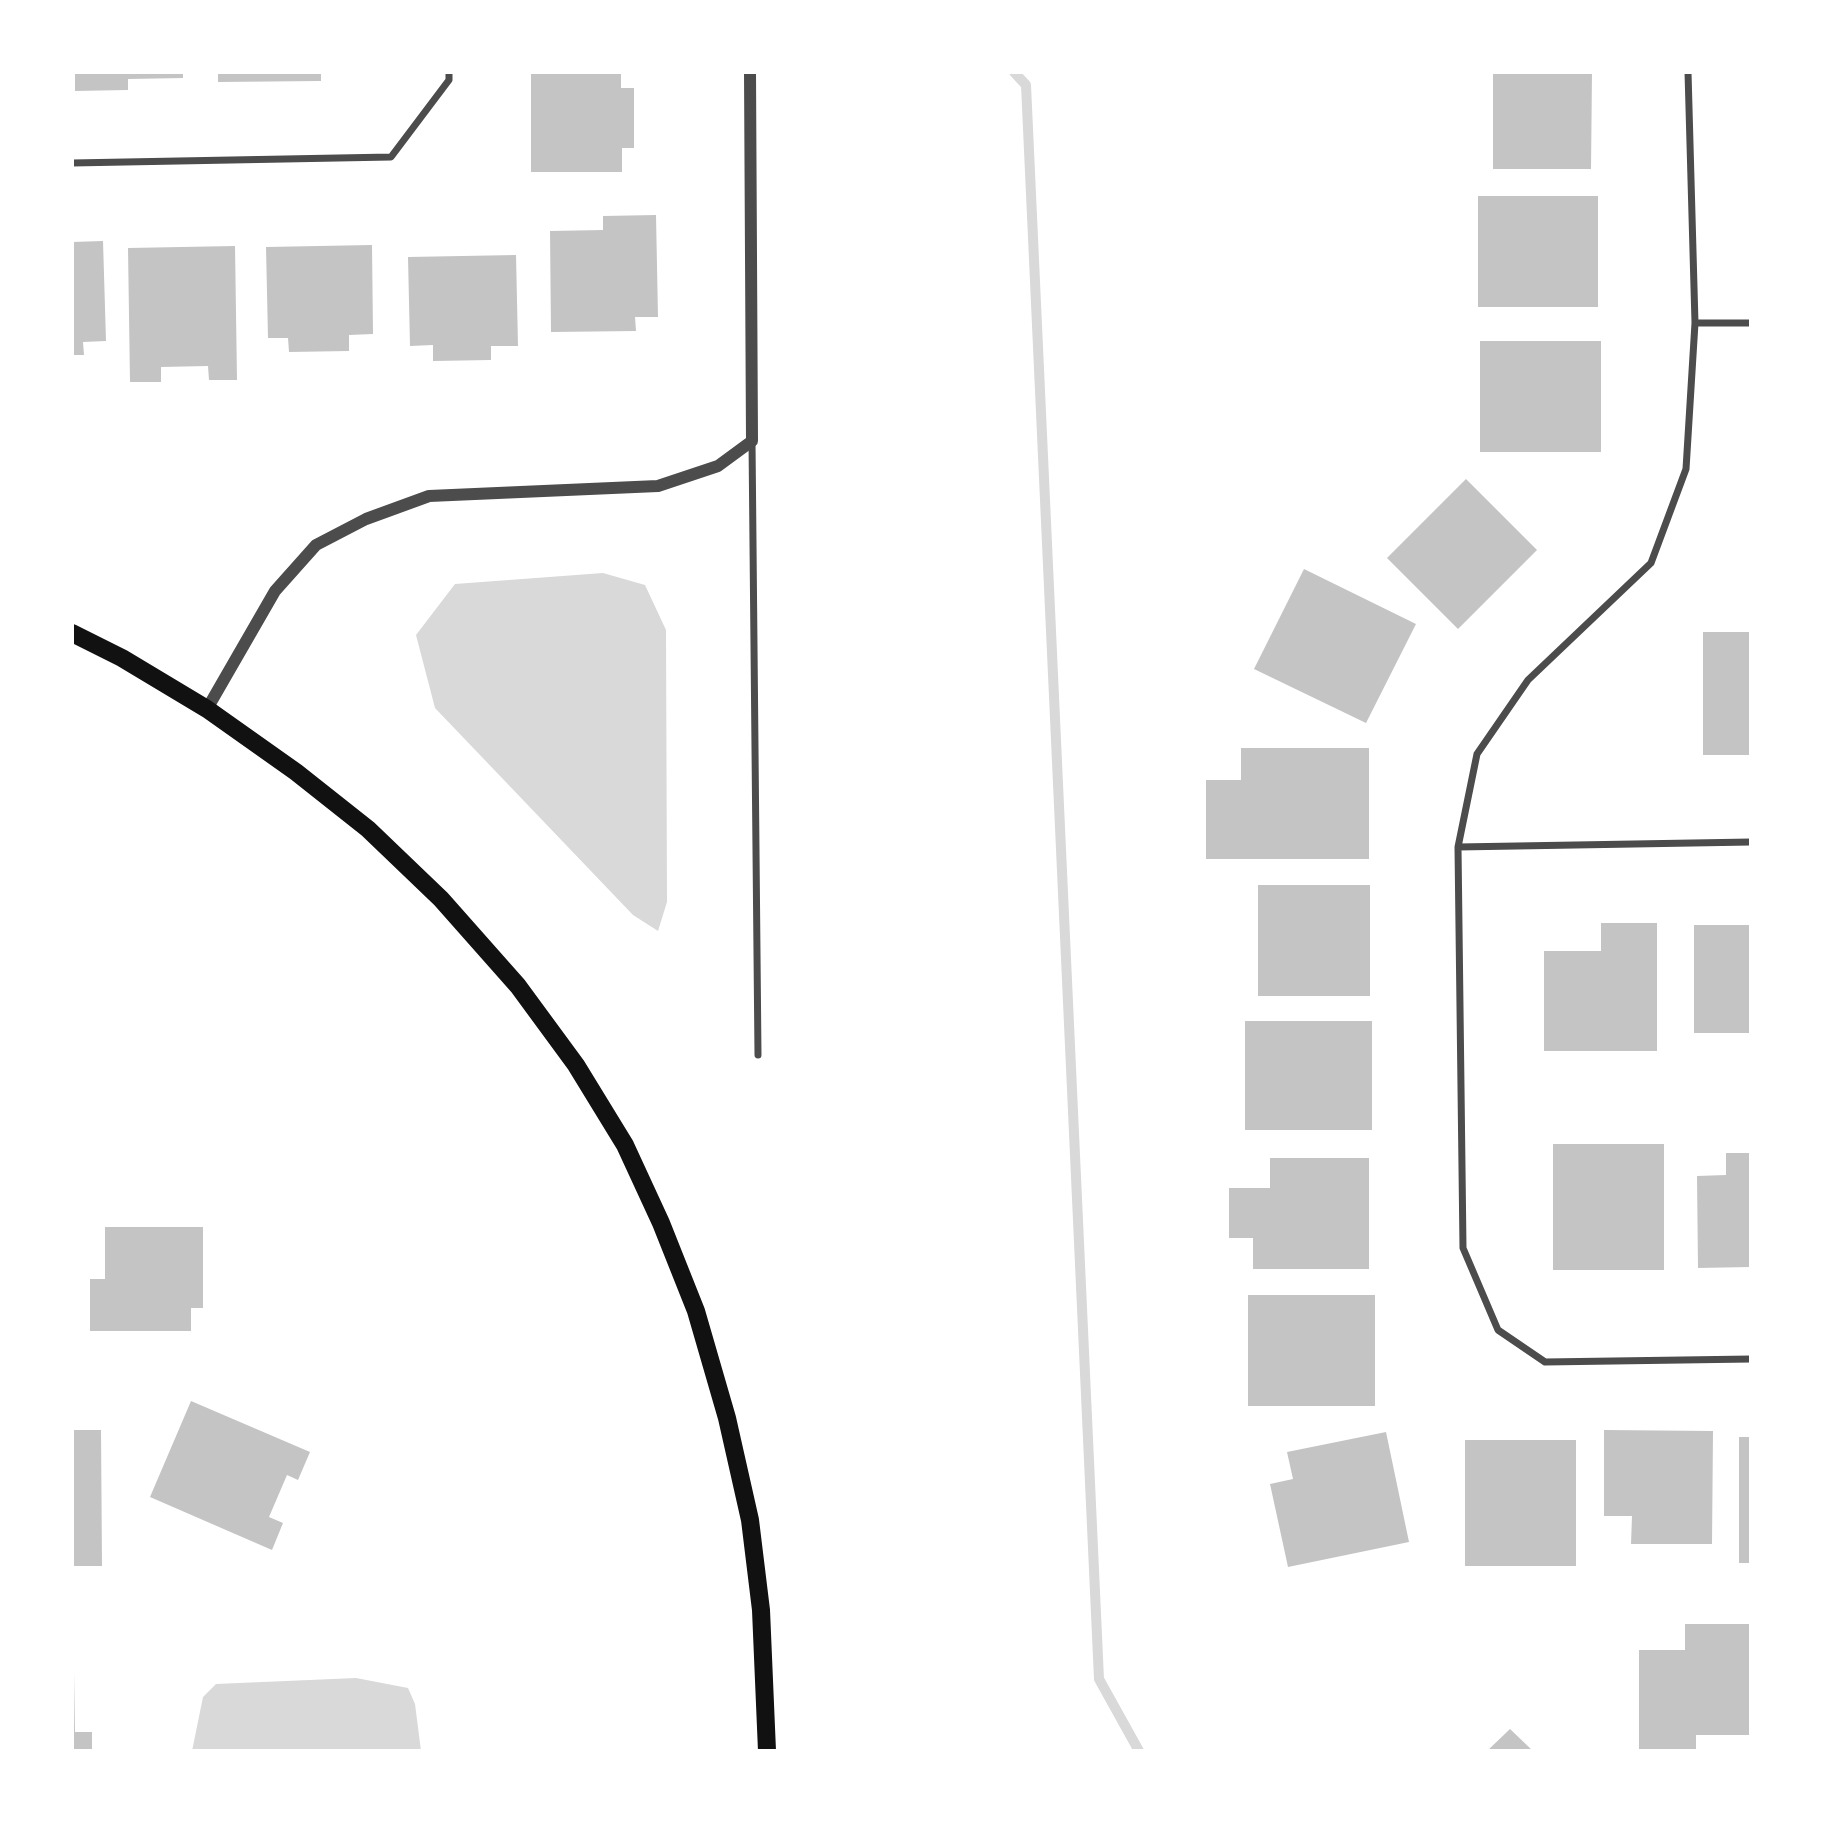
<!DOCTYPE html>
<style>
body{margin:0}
#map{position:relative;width:1823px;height:1823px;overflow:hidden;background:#fff;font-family:"Noto Sans",sans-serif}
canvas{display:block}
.frame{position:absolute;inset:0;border:74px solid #fff;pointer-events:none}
</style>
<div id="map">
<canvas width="1823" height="1823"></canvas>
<div class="frame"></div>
</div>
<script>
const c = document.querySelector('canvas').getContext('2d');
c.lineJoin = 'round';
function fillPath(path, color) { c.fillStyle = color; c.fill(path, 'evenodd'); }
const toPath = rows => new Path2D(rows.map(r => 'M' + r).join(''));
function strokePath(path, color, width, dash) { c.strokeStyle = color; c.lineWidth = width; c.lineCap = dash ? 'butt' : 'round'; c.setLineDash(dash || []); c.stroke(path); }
fillPath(toPath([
 [603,573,645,585,666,630,667,902,658,931,633,915,435,708,416,635,455,584],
 [356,1678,408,1688,415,1704,421,1751,192,1751,203,1697,216,1684]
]), '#d9d9d9');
strokePath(toPath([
 [1014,72,1026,85,1099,1679,1139,1751]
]), '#d9d9d9', 10);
fillPath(toPath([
 [75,72,183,72,183,78,128,79,128,90,75,91],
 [218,72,321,72,321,81,218,82],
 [531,72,621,72,621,88,634,88,634,148,622,148,622,172,531,172],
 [1493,72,1592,72,1591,169,1493,169],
 [1478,196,1598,196,1598,307,1478,307],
 [656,215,658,317,635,317,636,331,551,332,550,231,603,230,603,216],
 [103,241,106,341,83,342,84,355,72,355,72,242],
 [372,245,373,334,349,335,349,351,289,352,288,338,268,338,266,247],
 [235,246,237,380,209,380,208,366,161,367,161,382,130,382,128,248],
 [516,255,518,346,491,346,491,360,433,361,433,345,410,346,408,257],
 [1480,341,1601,341,1601,452,1480,452],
 [1466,479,1537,550,1458,629,1387,558],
 [1304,569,1416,624,1366,723,1254,669],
 [1703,632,1751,632,1751,755,1703,755],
 [1241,748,1369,748,1369,859,1206,859,1206,780,1241,780],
 [1258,885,1370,885,1370,996,1258,996],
 [1601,923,1657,923,1657,1051,1544,1051,1544,951,1601,951],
 [1694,925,1751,925,1751,1033,1694,1033],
 [1245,1021,1372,1021,1372,1130,1245,1130],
 [1553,1144,1664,1144,1664,1270,1553,1270],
 [1726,1153,1751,1153,1751,1267,1698,1268,1697,1176,1726,1175],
 [1270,1158,1369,1158,1369,1269,1253,1269,1253,1238,1229,1238,1229,1188,1270,1188],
 [105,1227,203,1227,203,1308,191,1308,191,1331,90,1331,90,1279,105,1279],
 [1248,1295,1375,1295,1375,1406,1248,1406],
 [191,1401,310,1452,298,1480,287,1475,269,1517,283,1523,272,1550,150,1497],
 [72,1430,101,1430,102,1566,74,1566,74,1549,72,1549],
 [1604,1430,1713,1431,1712,1544,1631,1544,1632,1516,1604,1516],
 [1386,1432,1409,1542,1288,1567,1270,1484,1293,1479,1287,1452],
 [1739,1437,1751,1437,1751,1563,1739,1563],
 [1465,1440,1576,1440,1576,1566,1465,1566],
 [1685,1624,1751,1624,1751,1735,1696,1735,1696,1751,1639,1751,1639,1650,1685,1650],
 [72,1672,74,1672,75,1732,92,1732,92,1751,72,1751],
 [1510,1729,1533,1751,1487,1751]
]), '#c4c4c4');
strokePath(toPath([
 [1688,72,1695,323,1686,469,1651,563,1528,680,1477,754,1458,847,1463,1248,1498,1330,1545,1362,1751,1359],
 [72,163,391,157,449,80,449,72],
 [1695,323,1751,323],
 [752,441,758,1055],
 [1458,847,1751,842]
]), '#4c4c4c', 7);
strokePath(toPath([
 [207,709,275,591,316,545,366,519,429,496,658,486,718,466,752,441,750,72]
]), '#4c4c4c', 12);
strokePath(toPath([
 [72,633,122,658,207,709,296,772,368,829,441,899,518,986,576,1065,625,1145,661,1223,696,1311,727,1418,750,1520,761,1610,767,1751]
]), '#111', 18);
</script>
